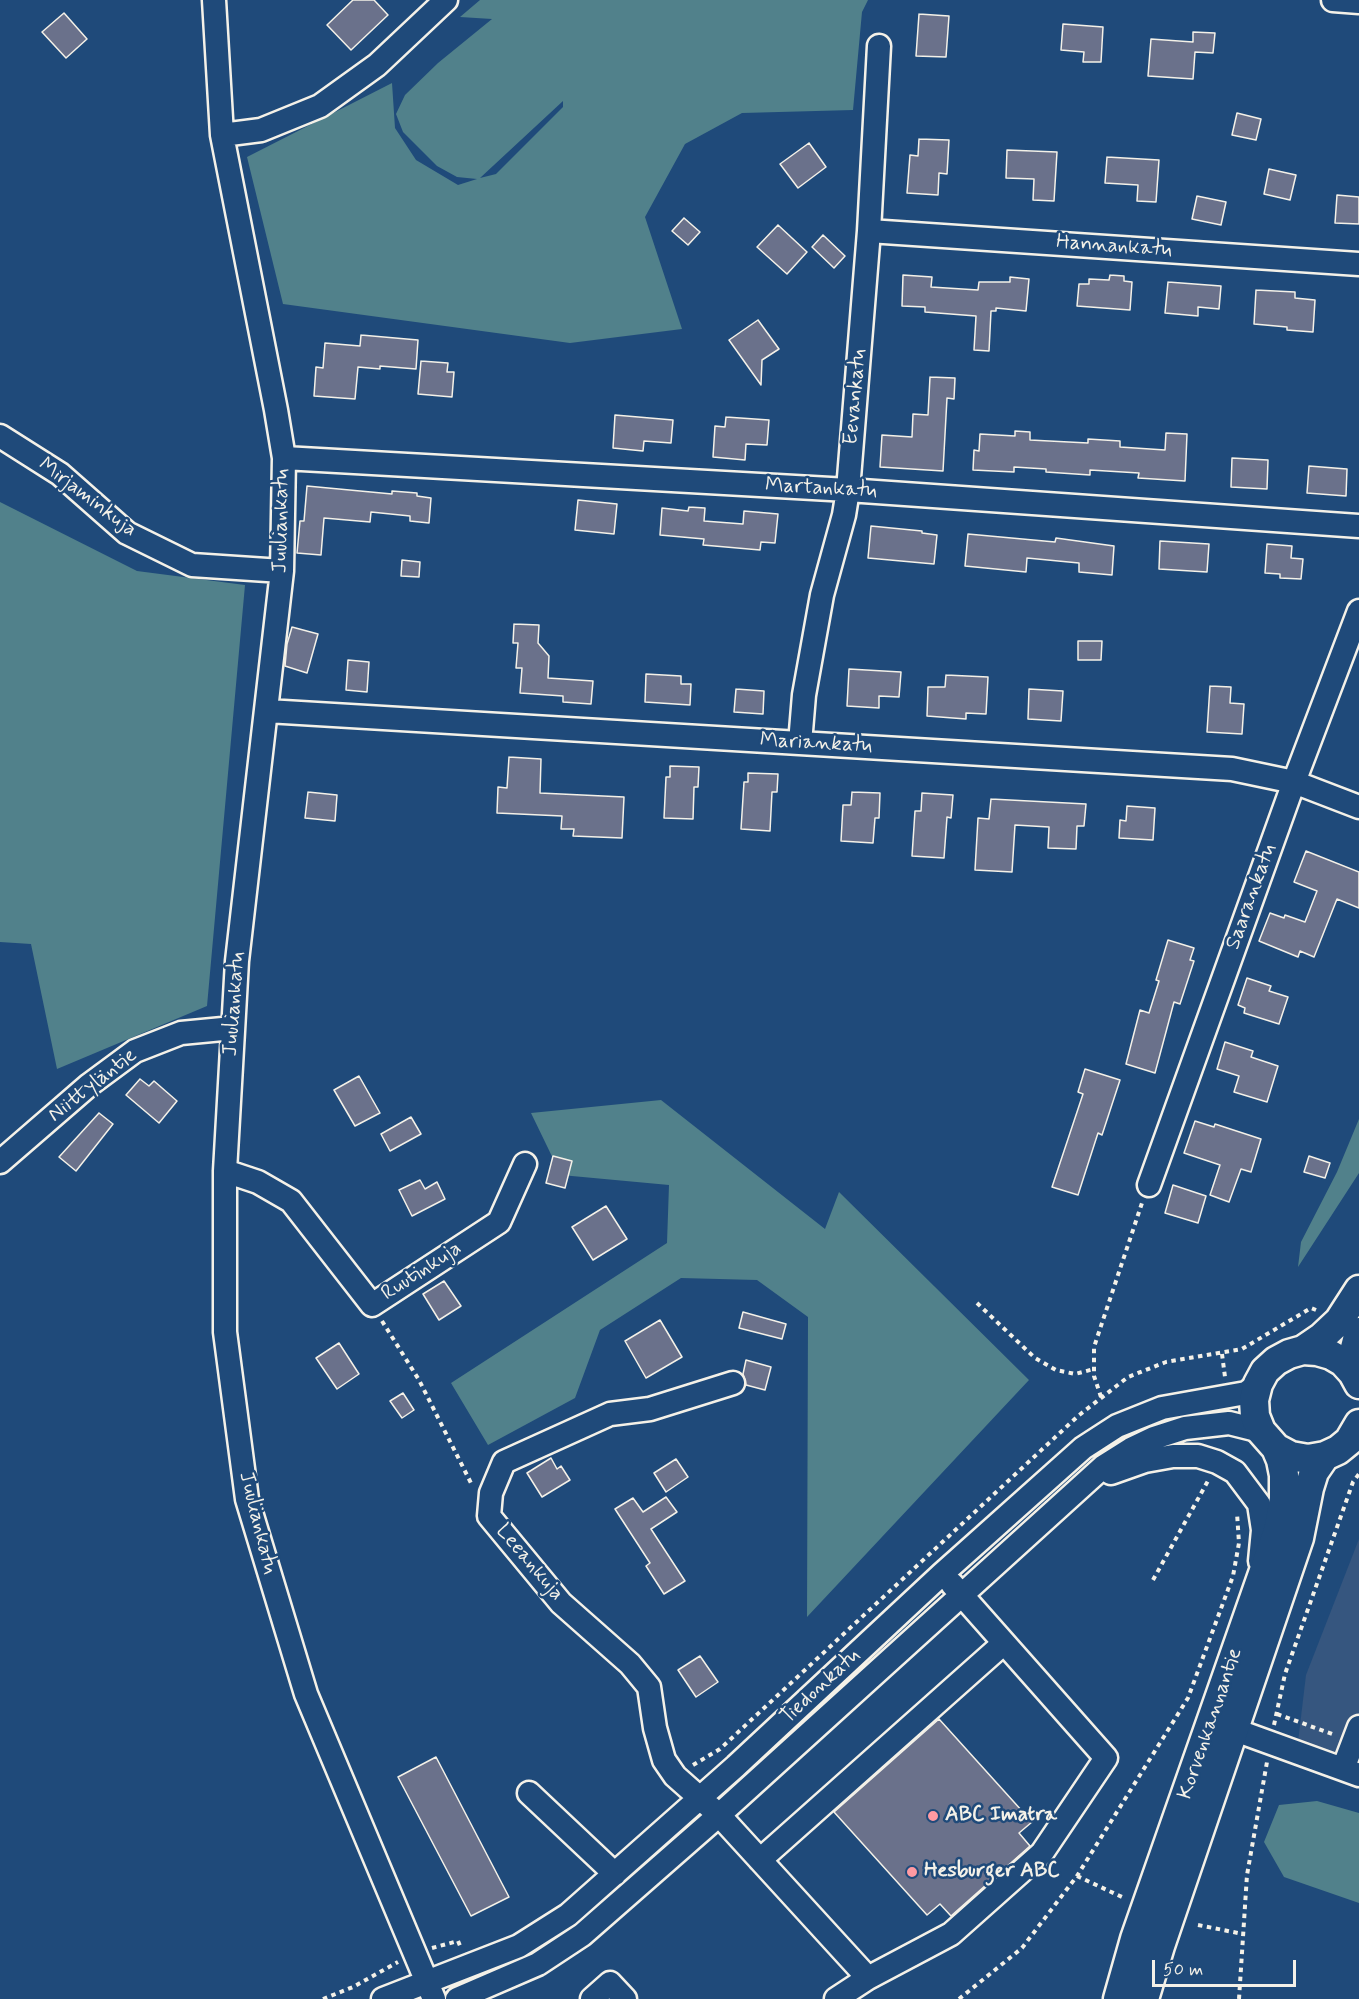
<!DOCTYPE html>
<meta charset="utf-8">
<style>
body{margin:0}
#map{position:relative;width:1359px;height:1999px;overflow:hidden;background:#1f4a7a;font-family:Mynerve,sans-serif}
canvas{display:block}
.scale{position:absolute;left:1152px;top:1960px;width:144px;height:27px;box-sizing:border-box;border:3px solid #f4f1e8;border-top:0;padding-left:8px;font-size:18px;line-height:21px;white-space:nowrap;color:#f4f1e8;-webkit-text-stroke:4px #1f4a7a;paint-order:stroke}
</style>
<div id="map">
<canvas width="1359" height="1999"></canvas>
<div class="scale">50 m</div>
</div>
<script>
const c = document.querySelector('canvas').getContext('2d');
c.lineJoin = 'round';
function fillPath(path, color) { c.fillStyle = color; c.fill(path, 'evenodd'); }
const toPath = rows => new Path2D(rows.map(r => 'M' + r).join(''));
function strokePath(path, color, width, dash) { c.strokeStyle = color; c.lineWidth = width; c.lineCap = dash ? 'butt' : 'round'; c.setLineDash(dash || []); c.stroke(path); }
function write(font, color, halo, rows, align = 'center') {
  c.font = font + ' Mynerve,sans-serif'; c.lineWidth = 5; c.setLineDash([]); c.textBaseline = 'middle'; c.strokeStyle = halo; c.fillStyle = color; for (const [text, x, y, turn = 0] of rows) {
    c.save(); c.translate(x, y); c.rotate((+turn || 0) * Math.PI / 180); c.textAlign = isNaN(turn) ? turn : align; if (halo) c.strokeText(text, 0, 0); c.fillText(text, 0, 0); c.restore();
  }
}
fillPath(toPath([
 [1359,1539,1359,1762,1298,1742,1306,1675]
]), '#36567f');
fillPath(toPath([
 [480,0,868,0,862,12,853,110,742,113,685,144,645,217,682,329,570,343,283,304,247,157,392,83,395,128,416,160,458,185,477,179,457,177,437,166,403,132,396,114,405,95,438,63,492,19,460,17],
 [563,101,563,107,496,174,480,178],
 [0,502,137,571,245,585,207,1006,57,1069,31,944,0,942],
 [661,1100,825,1229,839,1192,1029,1380,807,1617,808,1317,757,1280,681,1278,600,1330,575,1398,488,1445,451,1383,667,1243,669,1185,561,1175,531,1113],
 [1359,1119,1359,1173,1298,1267,1301,1242,1337,1172],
 [1317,1801,1359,1813,1359,1903,1284,1877,1264,1842,1279,1805]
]), '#51818b');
const building = toPath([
 [353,0,374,0,388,15,351,50,327,25,353,0],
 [64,13,87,39,66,58,42,32,64,13],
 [919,14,949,16,946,57,916,56,919,14],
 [1063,24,1103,27,1101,62,1083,62,1084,52,1061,50,1063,24],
 [1193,32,1215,33,1213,53,1195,52,1193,79,1148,76,1151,39,1193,42,1193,32],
 [1237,113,1261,119,1256,140,1232,135,1237,113],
 [919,139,949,140,947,174,939,173,938,195,907,193,910,155,918,156,919,139],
 [809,143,826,167,798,188,780,164,809,143],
 [1007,150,1057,152,1054,201,1033,200,1034,179,1006,178,1007,150],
 [1107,157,1159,160,1156,202,1137,201,1138,185,1105,183,1107,157],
 [1269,169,1296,175,1290,200,1264,194,1269,169],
 [1337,195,1359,197,1359,224,1335,223,1337,195],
 [1197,196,1226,202,1221,225,1192,219,1197,196],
 [684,218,700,232,688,245,672,231,684,218],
 [778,225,807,252,787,274,757,247,778,225],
 [823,235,845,256,834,268,812,247,823,235],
 [903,275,932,277,931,287,978,290,979,282,1010,282,1010,277,1029,279,1026,311,996,308,996,311,991,311,989,351,974,350,976,316,925,312,925,307,902,306,903,275],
 [1110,275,1124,276,1124,281,1132,282,1130,310,1077,306,1079,284,1089,284,1089,279,1109,280,1110,275],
 [1168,282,1221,286,1219,309,1198,307,1198,316,1165,313,1168,282],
 [1256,290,1295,292,1295,298,1315,300,1313,332,1287,330,1287,327,1254,324,1256,290],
 [758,320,779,349,762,360,761,385,729,340,758,320],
 [361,335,418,340,416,369,380,366,380,369,358,367,355,399,314,396,316,367,323,368,325,343,360,346,361,335],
 [421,361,448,363,447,372,454,372,452,397,418,394,421,361],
 [930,377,955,378,954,399,947,398,943,471,880,467,882,435,912,437,913,414,928,415,930,377],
 [615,415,673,420,671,443,644,441,643,451,613,448,615,415],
 [726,417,769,420,767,445,746,444,745,460,713,457,715,426,725,427,726,417],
 [1015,431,1030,432,1030,440,1088,443,1088,439,1120,441,1120,447,1165,450,1166,433,1187,434,1185,481,1138,478,1139,473,1090,470,1090,475,1046,472,1046,469,1014,467,1014,472,973,470,974,450,979,451,980,434,1015,436,1015,431],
 [1232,458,1268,460,1267,489,1231,487,1232,458],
 [1309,466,1347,469,1346,496,1307,493,1309,466],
 [307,486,392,494,392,491,417,493,417,496,431,498,429,523,410,521,410,516,371,512,370,522,324,518,321,555,297,553,300,521,304,521,307,486],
 [578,500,617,504,614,534,575,530,578,500],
 [689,507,705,508,704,521,743,524,744,511,778,514,775,543,761,542,760,550,703,545,704,539,660,535,662,508,688,511,689,507],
 [871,526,922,531,922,533,937,535,934,564,868,558,871,526],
 [968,534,1055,542,1056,538,1114,546,1112,575,1079,572,1079,563,1027,558,1026,572,965,566,968,534],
 [1160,541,1209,544,1207,572,1159,569,1160,541],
 [1267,544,1292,546,1291,558,1303,559,1301,579,1280,578,1280,574,1265,573,1267,544],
 [402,560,420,562,419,577,401,576,402,560],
 [514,624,539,625,538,643,549,656,548,678,593,681,591,704,563,702,563,696,520,693,522,668,516,668,518,643,513,643,514,624],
 [292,627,318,634,307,673,285,666,287,644,292,627],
 [1078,641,1102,641,1101,660,1078,660,1078,641],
 [348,660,369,662,367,692,346,690,348,660],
 [849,669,901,672,899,697,879,696,879,708,847,706,849,669],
 [646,674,681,676,681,684,691,684,690,705,645,702,646,674],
 [946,675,988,677,986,714,966,713,966,719,927,716,928,687,945,687,946,675],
 [1210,686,1231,687,1230,703,1244,704,1242,734,1207,732,1210,686],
 [736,689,764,691,763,714,734,712,736,689],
 [1029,689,1063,691,1061,721,1028,719,1029,689],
 [509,757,541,759,540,793,624,797,622,838,573,836,574,829,561,829,562,816,497,813,498,787,507,788,509,757],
 [670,766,699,767,698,787,694,787,693,819,664,818,666,777,670,777,670,766],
 [748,773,778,774,777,792,772,792,770,831,741,829,744,782,748,782,748,773],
 [308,792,337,795,335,821,305,818,308,792],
 [852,792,880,793,879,818,875,818,873,843,841,841,843,805,851,805,852,792],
 [922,793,953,795,951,818,947,817,944,858,912,856,915,811,921,811,922,793],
 [991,799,1086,804,1084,826,1077,826,1076,849,1048,848,1049,827,1015,825,1012,872,975,870,978,818,989,819,991,799],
 [1127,806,1155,808,1153,840,1119,838,1120,820,1126,821,1127,806],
 [1306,851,1359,872,1359,908,1337,899,1314,957,1300,951,1298,957,1259,941,1270,913,1284,918,1285,915,1305,922,1317,891,1294,882,1306,851],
 [1168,940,1194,948,1190,960,1194,961,1180,1004,1174,1002,1155,1073,1126,1064,1140,1010,1149,1013,1159,981,1156,980,1168,940],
 [1247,978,1271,986,1269,991,1288,997,1279,1024,1244,1013,1245,1008,1238,1005,1247,978],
 [1225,1042,1253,1051,1251,1057,1278,1066,1267,1102,1234,1092,1239,1076,1217,1069,1225,1042],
 [1085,1069,1120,1080,1102,1135,1098,1133,1078,1195,1052,1187,1083,1094,1078,1092,1085,1069],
 [359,1076,380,1113,355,1126,334,1090,359,1076],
 [140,1079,149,1086,154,1081,177,1101,159,1123,126,1095,140,1079],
 [99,1113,113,1124,76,1171,59,1157,99,1113],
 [411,1117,421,1134,390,1151,381,1134,411,1117],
 [1195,1121,1214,1127,1215,1124,1261,1139,1251,1172,1241,1169,1229,1202,1210,1195,1220,1165,1184,1153,1195,1121],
 [553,1156,572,1161,565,1188,546,1183,553,1156],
 [1309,1156,1330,1163,1325,1178,1304,1172,1309,1156],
 [420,1180,425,1189,437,1182,445,1199,412,1216,399,1190,420,1180],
 [1173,1185,1206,1196,1198,1223,1165,1213,1173,1185],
 [606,1206,627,1239,593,1260,572,1227,606,1206],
 [444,1281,461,1306,439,1320,423,1294,444,1281],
 [743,1312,786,1324,782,1339,739,1328,743,1312],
 [660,1320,682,1357,646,1378,625,1341,660,1320],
 [339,1343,359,1374,337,1389,316,1358,339,1343],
 [746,1360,771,1367,765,1390,746,1385,743,1374,746,1360],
 [403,1393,414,1410,402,1418,390,1401,403,1393],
 [551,1458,557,1469,561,1466,570,1480,542,1497,527,1473,551,1458],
 [676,1459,688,1477,666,1492,654,1473,676,1459],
 [666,1497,677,1512,651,1529,685,1581,664,1594,646,1566,650,1563,615,1509,633,1498,643,1512,666,1497],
 [700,1656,718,1682,696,1697,678,1670,700,1656],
 [939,1719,1032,1822,1019,1833,1030,1846,951,1916,940,1904,927,1915,834,1812,939,1719],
 [436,1757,509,1897,471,1916,398,1777,436,1757]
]);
fillPath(building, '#6a718b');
strokePath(building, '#f4f1e8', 1.5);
const minor = toPath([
 [214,0,222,135,276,410,284,458,282,571,237,961,225,1171,225,1332,247,1499,306,1694,434,1999],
 [1333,0,1359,2],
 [222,135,261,130,320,106,377,65,446,0],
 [869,231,1359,264],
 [0,436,60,474,127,533,192,565,282,571],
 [284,458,848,490,1359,526],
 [267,711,1232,769,1294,782,1359,807],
 [800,743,804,695,822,595,844,515,848,490,869,231,879,46],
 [0,1162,89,1085,135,1051,181,1033,233,1028],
 [225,1171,258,1182,291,1201,372,1305,499,1222,525,1164],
 [1149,1185,1294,782,1359,611],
 [733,1383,650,1409,610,1414,504,1462,491,1493,489,1516,561,1603,630,1664,649,1687,655,1728,664,1760,675,1776,719,1815,868,1978],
 [1111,1473,1145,1461,1173,1456,1198,1456,1217,1462,1235,1472,1259,1504,1263,1530,1260,1561],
 [1235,1730,1359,1775],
 [1343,1769,1359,1727],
 [529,1793,615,1874],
 [760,1860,1004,1643],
 [383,1999,519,1946,568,1915,736,1766,942,1574,1083,1448,1117,1426,1162,1408,1246,1393,1258,1384],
 [457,1999,538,1964,582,1935,719,1815,1104,1466,1131,1449,1154,1438,1185,1428,1229,1423,1261,1431],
 [592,1999,610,1983,625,1999],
 [836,1999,868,1978,951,1934,1042,1853,1106,1758,952,1584]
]);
const major = toPath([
 [1303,1350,1322,1337,1339,1321,1359,1290],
 [1353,1373,1354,1352,1359,1332],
 [1359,1384,1353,1373,1343,1362,1331,1355,1317,1351,1303,1350,1289,1354,1276,1361,1265,1371,1258,1384,1254,1400,1255,1416,1261,1431,1276,1448,1291,1456,1308,1459,1325,1456,1338,1450,1349,1441,1359,1424],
 [1118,1999,1135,1939,1278,1531,1284,1499,1284,1475,1281,1460,1276,1448],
 [1144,1999,1160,1946,1299,1538,1309,1488,1314,1472,1325,1456]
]);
strokePath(minor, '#f4f1e8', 27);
strokePath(major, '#f4f1e8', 33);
strokePath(toPath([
 [977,1303,1035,1358,1056,1370,1075,1374,1094,1369],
 [382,1321,419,1380,472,1485],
 [1222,1354,1225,1377],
 [1101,1397,1094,1376,1094,1347,1142,1203],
 [1153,1580,1209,1479],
 [1277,1714,1335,1735],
 [1274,1725,1285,1674,1353,1482,1359,1474],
 [693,1765,720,1749,1078,1416,1128,1377,1166,1362,1242,1349,1311,1308,1316,1310],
 [1077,1876,1122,1897],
 [1198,1925,1243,1934],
 [432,1948,458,1941,461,1948],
 [323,1999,353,1987,398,1962],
 [959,1999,1022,1948,1077,1876,1188,1698,1233,1576,1239,1543,1237,1513],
 [1239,1999,1247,1875,1267,1762]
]), '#f4f1e8', 4, [4.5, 4.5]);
strokePath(minor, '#1f4a7a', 22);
strokePath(major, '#1f4a7a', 28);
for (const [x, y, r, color] of [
 [933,1816,6,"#ff9aa2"],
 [912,1872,6,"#ff9aa2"]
]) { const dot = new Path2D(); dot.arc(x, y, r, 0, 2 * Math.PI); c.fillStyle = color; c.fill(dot); strokePath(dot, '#1f4a7a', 2); }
write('21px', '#f4f1e8', '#1f4a7a', [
 ["Hannankatu",1114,247,4],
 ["Eevankatu",856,397,-85],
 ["Martankatu",821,489,3],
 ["Mirjaminkuja",87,498,37],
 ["Juuliankatu",282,521,-89],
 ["Mariankatu",816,744,3],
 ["Saarankatu",1252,897,-70],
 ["Juuliankatu",235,1004,-86],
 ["Niittyläntie",93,1086,-38],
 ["Ruutinkuja",422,1272,-33],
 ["Juuliankatu",257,1523,76],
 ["Leeankuja",529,1563,50],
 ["Tiedonkatu",821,1687,-43],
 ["Korvenkannantie",1211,1724,-71]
]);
write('bold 21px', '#f4f1e8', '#1f4a7a', [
 ["ABC Imatra",945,1816],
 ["Hesburger ABC",924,1872]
], 'left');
</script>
